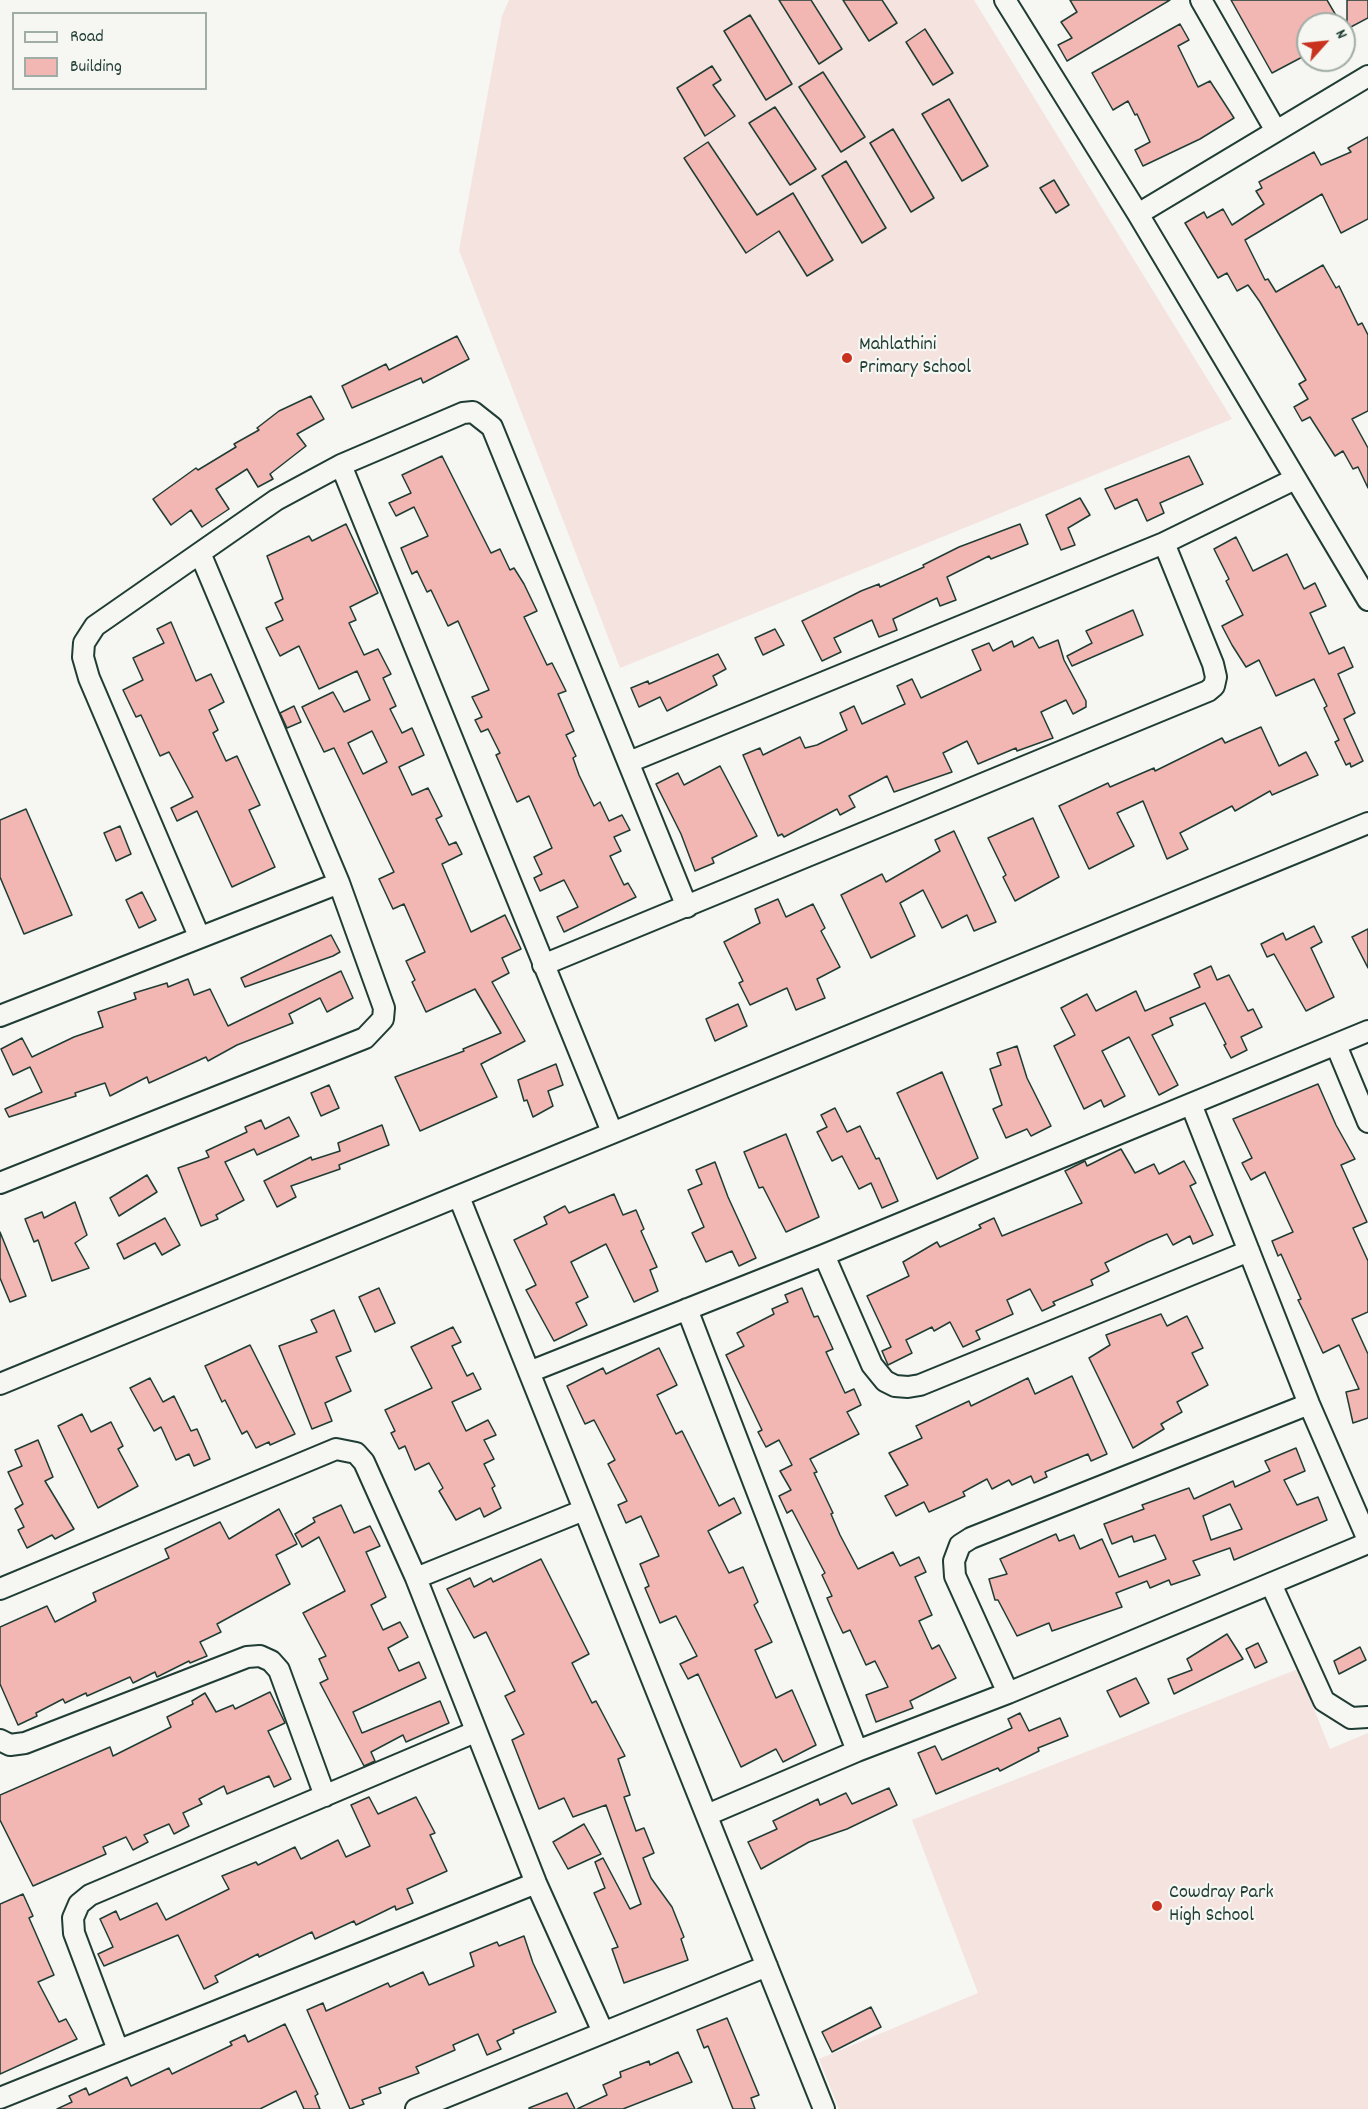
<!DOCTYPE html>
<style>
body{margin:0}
#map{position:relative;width:1368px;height:2109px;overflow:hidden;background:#f6f6f2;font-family:Dekko,sans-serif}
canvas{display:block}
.legend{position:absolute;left:12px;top:12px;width:195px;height:78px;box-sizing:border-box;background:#f6f6f2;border:2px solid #a0aca6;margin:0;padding:8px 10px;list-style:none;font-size:18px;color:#1f3d34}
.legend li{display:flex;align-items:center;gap:12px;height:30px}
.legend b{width:30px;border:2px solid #a0aca6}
.north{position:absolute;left:1296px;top:12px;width:60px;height:60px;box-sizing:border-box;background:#f6f6f2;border:2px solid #a0aca6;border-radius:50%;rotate:63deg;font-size:16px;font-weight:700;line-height:24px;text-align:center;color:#1f3d34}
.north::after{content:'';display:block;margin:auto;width:21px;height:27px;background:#c8321e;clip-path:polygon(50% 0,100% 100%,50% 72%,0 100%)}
</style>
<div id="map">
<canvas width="1368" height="2109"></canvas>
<ul class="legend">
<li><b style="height:8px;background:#f6f6f2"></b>Road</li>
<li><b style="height:16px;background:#f3b7b3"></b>Building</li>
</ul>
<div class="north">N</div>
</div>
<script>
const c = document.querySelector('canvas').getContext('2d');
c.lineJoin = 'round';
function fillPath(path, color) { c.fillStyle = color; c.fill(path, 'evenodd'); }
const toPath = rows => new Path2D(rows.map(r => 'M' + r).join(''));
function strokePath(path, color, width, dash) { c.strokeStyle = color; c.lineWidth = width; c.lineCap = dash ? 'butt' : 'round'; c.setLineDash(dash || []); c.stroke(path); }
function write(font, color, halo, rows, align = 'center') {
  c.font = font + ' Dekko,sans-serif'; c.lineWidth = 4.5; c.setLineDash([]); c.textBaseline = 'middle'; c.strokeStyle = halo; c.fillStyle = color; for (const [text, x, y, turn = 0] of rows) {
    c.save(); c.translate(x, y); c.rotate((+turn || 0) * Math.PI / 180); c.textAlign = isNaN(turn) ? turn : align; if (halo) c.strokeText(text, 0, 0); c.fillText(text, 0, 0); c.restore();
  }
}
fillPath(toPath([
 [509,0,974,0,1232,419,620,668,459,250,502,16],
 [1298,1669,1330,1749,1368,1733,1368,2109,839,2109,819,2059,978,1993,912,1820]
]), '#f5e3df');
const building = toPath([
 [779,0,811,0,842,49,819,64,779,0],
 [843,0,882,0,897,23,869,41,843,0],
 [1070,0,1170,0,1067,61,1058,45,1072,38,1061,22,1077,12,1070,0],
 [1231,0,1327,0,1341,24,1308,24,1308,54,1272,73,1231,0],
 [1347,0,1368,0,1368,18,1347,29,1347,0],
 [750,15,792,84,766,100,724,31,750,15],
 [1180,24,1189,40,1178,46,1198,87,1210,81,1234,118,1200,139,1143,166,1135,150,1150,142,1137,114,1135,115,1128,101,1113,110,1092,73,1180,24],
 [925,29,953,73,933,85,906,42,925,29],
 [712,66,721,80,713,85,735,116,705,136,677,88,712,66],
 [823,72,865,137,841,152,799,87,823,72],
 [949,99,988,166,962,181,922,114,949,99],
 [775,107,816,169,790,185,749,123,775,107],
 [893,129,934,198,911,212,870,143,893,129],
 [1368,137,1368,219,1341,233,1322,194,1245,240,1265,280,1268,279,1276,292,1323,265,1336,288,1339,286,1358,325,1362,323,1368,335,1368,411,1352,419,1368,448,1368,488,1358,467,1353,469,1343,451,1335,456,1310,417,1302,421,1294,407,1308,399,1299,384,1306,380,1260,302,1248,285,1237,291,1227,273,1218,278,1185,223,1204,212,1207,218,1223,209,1232,225,1264,204,1256,191,1262,188,1259,182,1314,152,1321,165,1351,152,1348,148,1368,137],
 [708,142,757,215,793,193,833,260,807,276,779,231,746,253,684,158,708,142],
 [846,161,886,228,862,243,822,176,846,161],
 [1054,180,1069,205,1056,213,1040,188,1054,180],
 [457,336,469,359,423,383,421,378,352,408,342,386,386,364,389,370,457,336],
 [311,396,324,419,297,434,306,446,270,474,273,479,258,487,247,469,216,489,229,509,202,527,191,510,171,525,153,499,196,468,198,470,236,447,234,444,259,430,257,428,279,411,311,396],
 [442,456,491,553,500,549,510,570,514,568,524,584,537,611,524,617,547,665,552,663,566,691,558,694,574,731,566,735,576,756,573,758,579,775,594,806,600,802,609,821,622,815,630,830,614,837,621,851,610,856,624,885,628,883,636,897,564,932,557,917,578,907,564,880,540,891,534,878,542,874,534,857,552,848,529,796,517,802,496,755,500,753,488,729,481,732,475,720,482,717,472,697,489,690,458,621,448,626,431,590,427,592,417,571,412,574,401,548,428,536,414,507,396,516,389,503,411,493,402,475,442,456],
 [1189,456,1203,484,1160,503,1164,513,1147,521,1137,499,1115,509,1105,489,1189,456],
 [1080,498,1090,515,1068,528,1075,545,1061,550,1046,515,1080,498],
 [346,524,378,593,350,607,356,620,349,623,364,655,378,649,391,674,383,678,396,706,390,709,402,733,412,728,424,755,399,767,412,795,428,788,442,816,436,819,449,845,456,842,462,854,442,864,471,932,505,915,521,949,502,958,509,973,492,982,525,1041,481,1064,497,1097,420,1131,395,1077,464,1051,463,1049,501,1033,475,989,426,1012,412,982,415,980,406,961,425,952,404,904,393,909,379,879,394,872,334,748,324,752,302,707,333,692,344,712,370,700,357,671,319,689,299,646,280,656,266,628,283,620,275,603,283,599,267,556,309,536,312,541,346,524],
 [372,731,387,762,363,774,348,743,372,731],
 [1020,524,1028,544,991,559,989,556,947,577,956,600,940,606,937,598,893,619,897,630,879,637,872,620,834,638,841,652,822,661,802,621,861,591,879,584,880,587,924,567,923,565,959,547,1020,524],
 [1236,537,1253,571,1287,554,1304,589,1315,583,1326,606,1310,613,1329,654,1344,647,1353,667,1338,674,1355,713,1344,719,1363,761,1351,767,1350,763,1346,765,1335,742,1339,740,1324,708,1327,706,1314,679,1276,696,1259,660,1246,667,1232,645,1222,626,1243,615,1226,581,1229,579,1214,549,1236,537],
 [1133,610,1143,635,1072,666,1067,656,1092,643,1086,631,1133,610],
 [171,622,196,681,211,674,224,702,209,710,218,730,213,733,226,761,237,756,250,784,260,805,249,810,275,867,232,887,197,811,177,821,171,808,193,797,169,752,160,756,141,715,136,717,123,690,143,680,133,658,164,643,157,629,171,622],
 [775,629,784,645,763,655,755,638,775,629],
 [1033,637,1039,648,1058,640,1064,660,1086,701,1086,707,1073,714,1066,700,1041,712,1053,738,1017,751,1016,748,978,764,967,741,943,753,952,772,894,792,887,776,849,796,855,807,840,815,837,809,784,837,782,834,778,836,743,755,760,748,763,755,800,737,805,748,817,745,847,730,840,713,854,706,862,724,905,704,897,686,912,679,921,698,981,670,972,650,989,643,993,651,1012,641,1014,647,1033,637],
 [718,654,726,669,713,676,717,685,667,711,660,697,639,707,631,688,648,681,649,684,718,654],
 [294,706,301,722,287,728,280,713,294,706],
 [1261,727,1279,766,1306,752,1318,775,1272,795,1270,791,1235,811,1232,806,1180,833,1188,849,1167,859,1143,801,1117,813,1134,846,1089,869,1059,806,1108,783,1110,787,1154,768,1155,771,1222,738,1225,743,1261,727],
 [720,766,757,836,712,858,714,863,695,871,681,834,656,784,678,773,684,785,720,766],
 [26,809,72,915,24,934,0,877,0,820,26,809],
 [1033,818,1059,877,1015,901,1003,877,1006,875,988,838,1033,818],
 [120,826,131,854,116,861,104,833,120,826],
 [954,831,996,922,974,931,967,915,942,928,923,890,900,903,915,936,871,958,841,895,882,874,886,882,940,851,935,840,954,831],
 [142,892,156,920,139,928,126,900,142,892],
 [778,899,786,917,813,904,825,928,821,931,840,967,817,979,825,998,796,1010,787,988,750,1005,739,983,743,981,724,942,760,923,755,909,778,899],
 [1314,926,1322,942,1311,948,1334,997,1306,1011,1274,954,1267,957,1261,944,1283,933,1286,940,1314,926],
 [1368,929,1368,968,1352,937,1368,929],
 [331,935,340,952,333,956,245,987,241,978,331,935],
 [1211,966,1217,980,1229,975,1248,1011,1253,1009,1262,1027,1241,1037,1247,1050,1231,1058,1224,1045,1226,1044,1205,1003,1170,1018,1173,1025,1152,1035,1178,1085,1159,1095,1129,1037,1102,1051,1125,1096,1104,1107,1101,1100,1084,1109,1054,1046,1075,1035,1061,1008,1087,994,1096,1011,1136,991,1145,1011,1200,987,1194,974,1211,966],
 [341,971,353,998,327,1012,320,998,289,1014,293,1023,237,1045,208,1061,206,1057,149,1083,147,1077,110,1096,105,1083,75,1093,76,1096,9,1117,5,1109,42,1092,30,1067,13,1075,1,1049,22,1038,32,1057,74,1037,103,1027,98,1012,136,999,134,993,167,983,168,987,188,979,194,995,210,989,228,1026,341,971],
 [738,1004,747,1026,715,1041,706,1019,738,1004],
 [1017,1046,1027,1078,1051,1126,1031,1136,1027,1129,1006,1138,993,1109,1002,1105,990,1069,1001,1065,997,1053,1017,1046],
 [556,1064,563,1085,548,1091,553,1106,533,1117,527,1100,524,1101,518,1080,556,1064],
 [942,1072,978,1158,937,1179,897,1093,942,1072],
 [1318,1084,1336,1125,1355,1159,1341,1165,1367,1222,1353,1228,1368,1261,1368,1312,1352,1319,1368,1354,1368,1418,1353,1423,1346,1392,1359,1389,1339,1345,1323,1353,1305,1314,1298,1300,1301,1299,1281,1254,1278,1256,1272,1241,1293,1232,1265,1172,1251,1180,1242,1163,1252,1158,1233,1119,1318,1084],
 [329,1085,339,1108,321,1116,311,1093,329,1085],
 [835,1108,847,1132,860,1126,876,1159,879,1158,898,1201,882,1208,871,1183,859,1189,842,1156,832,1161,817,1132,827,1127,821,1115,835,1108],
 [289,1117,299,1136,257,1155,254,1149,225,1162,244,1200,216,1215,218,1219,201,1226,178,1168,209,1157,206,1151,247,1132,245,1127,261,1120,265,1129,289,1117],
 [382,1125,389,1145,339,1165,340,1169,291,1186,296,1197,277,1207,264,1181,311,1157,312,1160,340,1151,338,1143,382,1125],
 [786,1134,819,1217,786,1232,763,1187,759,1188,744,1152,786,1134],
 [1121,1149,1135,1173,1154,1164,1159,1174,1184,1161,1196,1183,1190,1186,1213,1235,1193,1244,1190,1236,1173,1245,1167,1234,1148,1242,1105,1263,1109,1271,1091,1280,1093,1285,1053,1302,1055,1305,1042,1311,1030,1289,1007,1300,1013,1314,976,1331,980,1339,963,1347,950,1322,934,1331,932,1327,906,1340,912,1353,888,1365,882,1351,891,1347,867,1296,909,1276,903,1262,937,1242,940,1247,981,1228,979,1225,994,1218,1002,1236,1082,1203,1065,1171,1085,1161,1087,1166,1121,1149],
 [715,1162,728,1197,756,1258,739,1266,732,1251,706,1262,692,1233,704,1227,688,1190,702,1184,696,1170,715,1162],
 [147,1175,157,1192,119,1216,110,1198,147,1175],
 [614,1194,623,1215,636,1210,644,1229,641,1231,657,1267,650,1270,658,1291,634,1302,606,1244,571,1262,588,1297,576,1303,587,1325,554,1341,526,1290,536,1285,514,1240,547,1224,544,1217,565,1206,569,1213,614,1194],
 [75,1202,87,1235,75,1243,89,1268,52,1281,38,1240,34,1242,25,1219,42,1212,44,1218,75,1202],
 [165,1218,180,1245,162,1255,155,1243,124,1259,117,1244,165,1218],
 [0,1232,26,1296,10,1302,0,1278,0,1232],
 [379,1288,395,1323,375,1332,359,1297,379,1288],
 [802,1288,814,1317,818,1316,833,1349,826,1352,845,1393,854,1389,861,1405,847,1412,859,1434,810,1459,817,1472,814,1473,833,1513,831,1514,840,1535,858,1569,893,1552,900,1566,919,1557,926,1572,915,1577,932,1615,919,1621,932,1649,939,1645,956,1678,910,1701,913,1708,876,1722,866,1695,888,1687,875,1661,866,1665,850,1630,843,1633,833,1612,827,1598,832,1596,822,1575,825,1573,792,1510,787,1513,779,1496,791,1490,780,1471,792,1465,779,1440,766,1447,758,1432,762,1430,726,1355,744,1346,737,1333,774,1314,772,1309,788,1302,785,1295,802,1288],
 [334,1310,351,1351,336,1357,351,1391,325,1403,332,1421,312,1429,279,1346,317,1332,311,1320,334,1310],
 [1161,1314,1167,1326,1187,1316,1203,1348,1192,1353,1208,1385,1177,1402,1182,1412,1161,1424,1164,1429,1133,1448,1089,1358,1110,1345,1106,1335,1161,1314],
 [453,1327,461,1342,452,1346,467,1376,473,1373,481,1389,452,1402,466,1431,488,1420,496,1435,484,1440,494,1459,484,1464,495,1486,492,1488,501,1508,484,1517,480,1508,456,1520,439,1491,443,1488,429,1463,415,1470,405,1446,399,1449,391,1433,395,1431,385,1410,432,1388,411,1347,453,1327],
 [250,1345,295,1434,270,1445,269,1442,256,1448,247,1431,242,1434,225,1400,222,1402,205,1366,250,1345],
 [659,1348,677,1385,657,1395,676,1434,682,1431,719,1506,734,1498,741,1513,708,1531,729,1573,743,1567,758,1602,754,1605,772,1642,755,1650,776,1698,792,1690,816,1745,783,1762,776,1749,741,1767,698,1674,688,1679,680,1664,697,1656,676,1616,660,1623,645,1588,649,1586,640,1564,659,1556,641,1516,626,1523,618,1505,627,1501,608,1464,615,1460,594,1420,585,1424,567,1386,603,1368,606,1374,659,1348],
 [1072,1376,1107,1454,1091,1461,1088,1454,1045,1472,1047,1477,1034,1483,1031,1476,1012,1485,1009,1480,992,1489,987,1479,963,1492,965,1496,929,1512,924,1502,896,1516,885,1496,908,1485,889,1453,922,1438,916,1426,969,1401,971,1406,1028,1378,1035,1394,1072,1376],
 [150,1378,163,1402,174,1396,191,1431,197,1429,210,1459,194,1466,189,1454,176,1460,161,1427,154,1431,130,1388,150,1378],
 [82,1414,91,1432,111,1422,123,1446,118,1449,138,1486,98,1508,58,1426,82,1414],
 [38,1440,53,1477,45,1481,74,1529,55,1539,52,1535,27,1548,18,1530,24,1527,15,1509,23,1504,8,1472,22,1466,15,1450,38,1440],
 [1296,1448,1305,1471,1284,1480,1297,1505,1318,1497,1327,1520,1234,1560,1230,1548,1193,1561,1200,1575,1171,1585,1169,1580,1150,1588,1147,1581,1116,1593,1122,1607,1052,1631,1049,1623,1017,1636,998,1600,995,1600,989,1579,1007,1574,1000,1559,1056,1534,1059,1541,1074,1535,1080,1549,1102,1539,1119,1577,1166,1559,1155,1535,1134,1542,1132,1536,1112,1544,1104,1524,1144,1509,1142,1505,1189,1488,1194,1499,1233,1481,1235,1487,1270,1471,1265,1461,1296,1448],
 [1230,1504,1242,1529,1211,1540,1203,1516,1230,1504],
 [341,1505,354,1533,370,1526,380,1546,366,1552,386,1597,371,1605,383,1630,400,1622,408,1637,388,1648,399,1671,419,1662,426,1678,353,1712,362,1733,440,1701,449,1723,406,1742,403,1735,371,1752,375,1761,364,1766,320,1683,328,1679,319,1659,326,1656,303,1613,345,1591,319,1537,302,1547,295,1534,315,1522,313,1518,341,1505],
 [279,1509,297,1544,276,1555,290,1584,217,1624,221,1632,200,1642,207,1656,190,1663,189,1661,157,1677,155,1672,133,1683,130,1677,87,1696,86,1693,65,1703,63,1699,36,1713,37,1716,18,1725,0,1684,0,1627,47,1606,55,1622,96,1601,93,1593,169,1558,165,1549,220,1522,229,1539,279,1509],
 [541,1559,589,1654,572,1663,592,1703,596,1701,625,1756,618,1759,630,1795,624,1797,636,1831,644,1828,654,1853,643,1858,651,1878,672,1907,684,1937,681,1939,688,1960,624,1983,612,1949,618,1947,594,1893,605,1888,595,1862,603,1858,630,1909,641,1904,606,1805,573,1817,564,1798,539,1809,512,1740,524,1734,505,1696,515,1691,486,1632,474,1638,447,1589,470,1578,474,1587,491,1578,493,1582,541,1559],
 [1227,1634,1243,1659,1174,1694,1168,1679,1192,1670,1187,1659,1227,1634],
 [1258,1643,1267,1662,1255,1668,1246,1649,1258,1643],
 [1360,1647,1366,1660,1339,1674,1334,1661,1360,1647],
 [1136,1678,1149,1703,1120,1717,1107,1691,1136,1678],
 [270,1692,285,1723,268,1731,291,1779,274,1787,269,1776,227,1794,224,1786,199,1799,202,1804,183,1813,189,1826,174,1834,169,1824,144,1835,148,1842,133,1850,126,1837,103,1847,106,1854,33,1886,0,1820,0,1795,110,1747,113,1756,171,1727,167,1717,193,1704,192,1701,205,1693,216,1712,233,1705,235,1709,270,1692],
 [1020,1713,1029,1731,1060,1718,1068,1736,1038,1748,1039,1751,1000,1771,998,1768,936,1794,918,1753,935,1746,942,1760,1012,1728,1008,1719,1020,1713],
 [889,1788,897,1805,847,1829,809,1842,761,1869,748,1842,777,1829,773,1821,818,1799,820,1805,846,1793,852,1804,889,1788],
 [369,1797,378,1814,416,1797,435,1833,430,1835,447,1871,407,1889,413,1903,396,1910,395,1906,356,1925,354,1921,315,1939,312,1932,259,1957,258,1954,215,1976,218,1982,204,1989,178,1935,104,1966,98,1954,113,1947,100,1919,116,1911,120,1920,157,1903,166,1920,229,1889,222,1876,256,1862,258,1865,295,1847,301,1859,338,1840,346,1857,370,1846,351,1805,369,1797],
 [584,1824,601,1854,568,1869,553,1842,584,1824],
 [23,1894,33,1916,29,1918,54,1975,38,1982,59,2022,66,2019,77,2039,0,2074,0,1904,23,1894],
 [524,1936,533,1963,556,2012,513,2030,514,2033,497,2041,501,2049,487,2055,478,2034,453,2045,455,2050,416,2067,419,2073,379,2088,381,2093,362,2100,364,2104,350,2109,307,2010,323,2003,326,2011,388,1983,390,1987,423,1972,429,1985,474,1966,470,1953,497,1942,499,1946,524,1936],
 [871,2007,881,2027,832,2052,822,2032,871,2007],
 [727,2018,759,2095,751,2098,755,2109,733,2109,708,2046,704,2048,697,2030,727,2018],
 [285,2024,318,2094,315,2096,320,2109,304,2109,296,2091,260,2109,57,2109,72,2102,69,2096,86,2088,89,2095,127,2077,131,2086,169,2068,172,2074,232,2045,230,2042,245,2035,248,2042,285,2024],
 [678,2052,692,2082,623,2109,577,2109,607,2095,603,2085,621,2077,620,2072,649,2061,650,2065,678,2052],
 [567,2093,575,2109,529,2109,529,2108,567,2093]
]);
fillPath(building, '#f3b7b3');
strokePath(building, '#1f3d34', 1.5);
const minor = toPath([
 [1005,0,1138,214,1368,600],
 [1201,0,1276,131],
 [1138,214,1368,76],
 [341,465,612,1132],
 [629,762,1164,543,1295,479],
 [199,936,89,678,83,657,84,643,95,626,276,500,341,465,463,413,473,412,492,427,687,907],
 [543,965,1208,691,1214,686,1216,677,1213,664,1164,543],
 [0,1016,339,883],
 [1336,1045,1368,1122],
 [1191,1104,1309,1404,1368,1540],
 [0,1183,365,1038,383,1019,384,1008,339,883,200,553],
 [459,1197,824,2109],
 [824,1255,872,1365,885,1381,895,1386,908,1387,920,1385,1249,1251],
 [687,1309,857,1751],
 [529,1372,824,1255,1368,1031],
 [0,1384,1368,823],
 [416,1578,584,1510],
 [1271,1584,1324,1701,1351,1718,1368,1717],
 [0,1589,336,1449,356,1453,364,1462,416,1578,536,1883,603,2032],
 [1008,1693,955,1576,954,1561,960,1545,971,1538,1309,1404],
 [0,1740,10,1745,25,1743,247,1657,260,1656,271,1661,279,1670,325,1796],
 [707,1815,857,1751,1008,1693,1368,1543],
 [118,2050,74,1933,73,1918,79,1904,90,1895,475,1732],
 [0,2098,536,1883],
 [416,2109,767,1966]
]);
strokePath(minor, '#1f3d34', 24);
strokePath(minor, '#f6f6f2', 20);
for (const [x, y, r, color] of [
 [847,358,6,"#c8321e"],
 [1157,1906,6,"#c8321e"]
]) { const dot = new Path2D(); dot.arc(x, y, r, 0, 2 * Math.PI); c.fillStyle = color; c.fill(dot); strokePath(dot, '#f6f6f2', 2); }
write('20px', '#1f3d34', '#f6f6f2', [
 ["Mahlathini",859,346],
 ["Primary School",859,369],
 ["Cowdray Park",1169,1894],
 ["High School",1169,1917]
], 'left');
</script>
